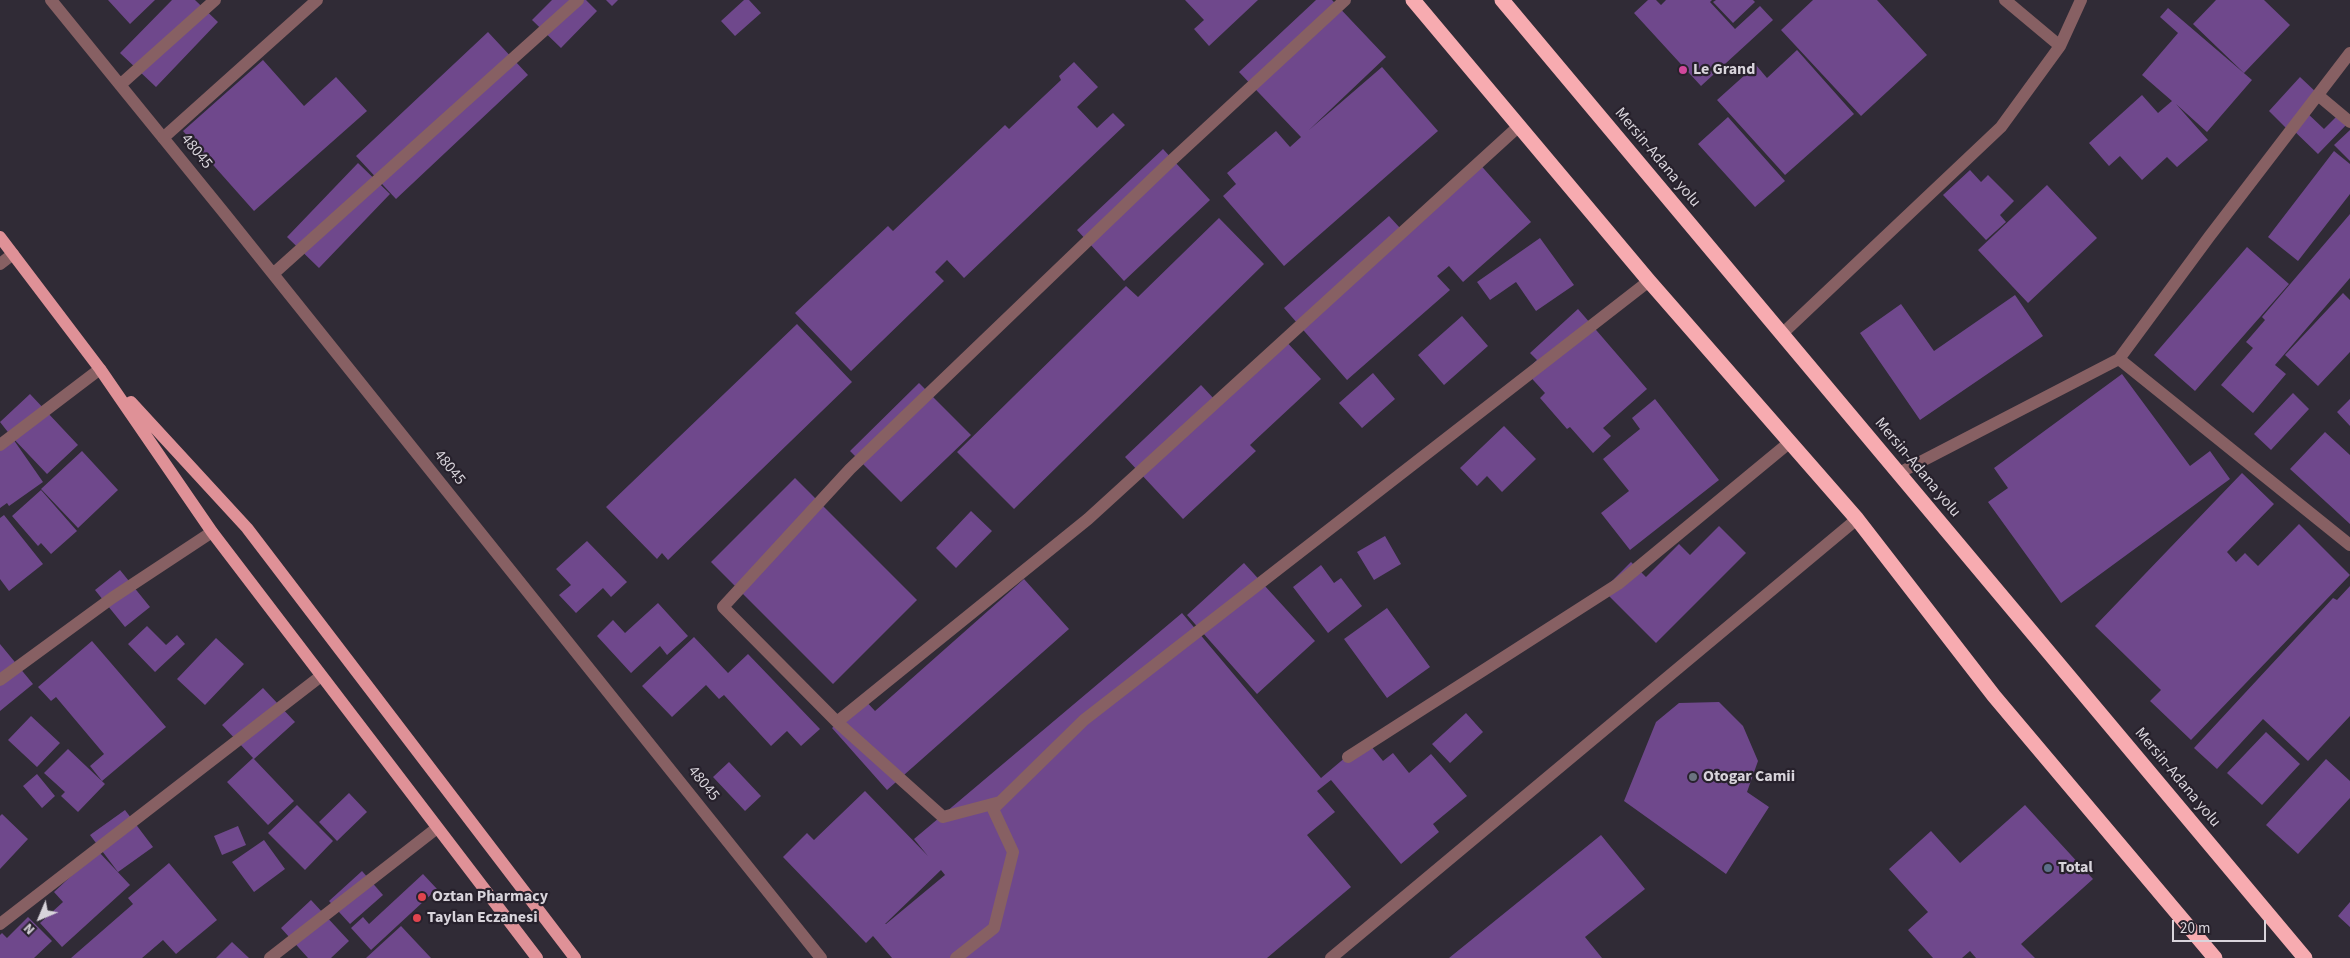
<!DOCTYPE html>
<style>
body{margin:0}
#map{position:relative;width:2350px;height:958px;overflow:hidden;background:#302b36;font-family:"Source Sans 3",sans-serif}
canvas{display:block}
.north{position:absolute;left:15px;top:893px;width:50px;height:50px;-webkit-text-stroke:4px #27212c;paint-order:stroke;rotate:225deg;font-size:14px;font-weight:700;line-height:20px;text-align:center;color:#d8d4db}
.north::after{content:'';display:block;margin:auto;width:18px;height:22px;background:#d8d4db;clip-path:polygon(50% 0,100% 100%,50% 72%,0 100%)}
.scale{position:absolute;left:2172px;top:920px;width:94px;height:22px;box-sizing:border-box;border:2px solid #d8d4db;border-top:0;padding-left:6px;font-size:15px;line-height:18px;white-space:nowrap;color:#d8d4db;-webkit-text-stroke:4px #27212c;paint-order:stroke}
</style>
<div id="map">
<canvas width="2350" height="958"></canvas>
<div class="north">N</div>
<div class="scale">20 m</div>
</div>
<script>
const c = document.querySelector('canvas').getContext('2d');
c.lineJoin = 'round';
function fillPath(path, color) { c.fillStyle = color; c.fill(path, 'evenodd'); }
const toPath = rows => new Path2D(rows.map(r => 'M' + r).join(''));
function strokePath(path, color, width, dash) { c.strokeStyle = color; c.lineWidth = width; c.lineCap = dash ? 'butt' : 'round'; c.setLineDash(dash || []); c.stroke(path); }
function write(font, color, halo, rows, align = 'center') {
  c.font = font + ' "Source Sans 3",sans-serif'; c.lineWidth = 4.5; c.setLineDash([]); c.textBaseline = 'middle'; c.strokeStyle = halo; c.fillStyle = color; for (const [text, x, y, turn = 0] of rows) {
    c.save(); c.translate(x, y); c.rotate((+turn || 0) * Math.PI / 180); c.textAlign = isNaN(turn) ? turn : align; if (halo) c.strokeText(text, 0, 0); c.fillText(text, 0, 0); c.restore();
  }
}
fillPath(toPath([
 [108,0,155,0,130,24],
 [172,0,195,0,218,22,156,87,120,53],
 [552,0,586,0,597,11,561,48,532,20],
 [606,0,618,0,612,6],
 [744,0,749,0,761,13,735,36,721,21],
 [1185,0,1258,0,1209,46,1194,29,1204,20],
 [1316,0,1332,0,1386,57,1309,130,1382,67,1438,131,1284,266,1223,196,1236,184,1227,173,1276,131,1290,147,1301,137,1239,72],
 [1648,0,1656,0,1661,5,1666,0,1712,0,1710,2,1735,29,1760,6,1773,20,1701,86,1634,13],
 [1716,0,1753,0,1755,2,1733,23,1713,2],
 [1813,0,1877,0,1927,55,1861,116,1781,30],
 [2216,0,2264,0,2290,25,2244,73,2193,24],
 [2168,8,2252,80,2207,132,2176,104,2208,140,2177,167,2167,157,2142,180,2120,156,2109,166,2089,143,2142,95,2158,113,2172,101,2142,75,2178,33,2160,17],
 [488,32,528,75,396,199,356,156],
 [1797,50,1854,114,1785,175,1717,100,1756,65,1767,78],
 [263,60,304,106,336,77,367,111,254,211,183,131],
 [1074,62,1098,87,1077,107,1097,128,1113,113,1125,125,964,278,947,260,935,272,944,281,851,371,795,313,888,226,893,231,1005,125,1009,129,1061,80,1059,76],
 [2300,77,2318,94,2286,128,2269,111],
 [2305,111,2324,129,2340,113,2349,122,2318,154,2290,127],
 [1728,117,1785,181,1755,207,1698,144],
 [2350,130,2350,161,2334,145],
 [1163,149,1210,200,1124,281,1077,230],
 [2334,151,2350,164,2350,194,2298,261,2268,237],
 [1477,161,1531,222,1463,282,1449,266,1437,276,1450,290,1347,380,1284,308,1389,216,1400,228],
 [358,163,390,194,319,268,287,237],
 [1970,170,1981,182,1988,175,2014,201,2000,215,2006,222,1986,240,1943,195],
 [2047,185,2097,238,2028,303,1978,250],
 [2350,214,2350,278,2275,365,2286,374,2253,413,2221,385,2253,348,2246,342,2265,320,2262,317],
 [1219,218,1264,264,1014,509,957,452,1126,286,1138,297],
 [1540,238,1574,285,1536,311,1516,282,1490,300,1477,282],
 [2247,247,2289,284,2195,391,2154,355],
 [2343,293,2350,300,2350,352,2318,386,2285,355],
 [2015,295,2043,336,1920,420,1860,333,1901,304,1934,351],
 [1578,309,1647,389,1603,428,1611,436,1593,453,1570,427,1567,429,1540,398,1545,393,1525,371,1537,360,1530,353],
 [1462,316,1488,346,1444,385,1418,355],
 [797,324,852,382,668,560,662,553,657,559,606,507],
 [1283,338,1321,379,1250,445,1256,451,1183,519,1125,457,1201,385,1216,401],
 [1373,373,1395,399,1362,428,1339,403],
 [2122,374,2190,466,2210,451,2230,479,2061,603,1988,502,2008,488,1994,468],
 [919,383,971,435,901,502,850,451],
 [2293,393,2309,409,2271,450,2254,434],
 [30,394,78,445,47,474,11,436,43,482,9,506,7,503,0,508,0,444,11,436,0,422],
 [1655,399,1719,480,1630,550,1601,513,1629,491,1603,459,1640,429,1632,418],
 [2350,399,2350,426,2337,412],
 [1504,426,1536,459,1502,492,1487,476,1477,486,1460,468],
 [2325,432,2350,455,2350,524,2290,469],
 [82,451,118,490,78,528,41,489],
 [2242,473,2274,504,2227,552,2236,562,2245,553,2258,566,2299,524,2350,575,2191,740,2150,701,2161,690,2095,626],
 [795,478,917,600,833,684,711,562],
 [41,490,77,531,51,554,41,543,38,546,12,516],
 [971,511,992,531,956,568,936,548],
 [4,515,43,564,9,591,0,579,0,518],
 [1719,526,1746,553,1656,643,1603,590,1631,562,1646,577,1679,544,1690,555],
 [1385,536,1401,564,1374,580,1357,552],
 [587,541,627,582,611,597,603,588,576,613,559,595,571,585,556,569],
 [1244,563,1315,641,1257,694,1187,615],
 [1321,565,1334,583,1341,578,1362,606,1328,633,1293,587],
 [120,570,150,607,125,627,95,590],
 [1024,579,1069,629,887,790,832,728,864,699,875,711],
 [2350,586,2350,716,2308,761,2263,719,2217,769,2194,748,2333,598,2337,600],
 [658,603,688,636,667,655,660,646,631,673,597,636,613,620,625,633],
 [1387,608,1430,667,1387,698,1344,639],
 [1182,613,1321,778,1366,740,1383,761,1393,753,1409,773,1431,754,1467,796,1433,824,1439,832,1401,864,1331,780,1317,791,1335,812,1307,835,1351,887,1267,958,892,958,873,936,866,943,783,857,807,833,814,840,865,791,928,856,914,839],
 [941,870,945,875,886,924,885,924],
 [147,626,166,645,177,635,185,644,155,672,128,644],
 [694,637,728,673,748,654,820,729,801,746,787,731,771,746,724,695,719,699,706,685,672,717,642,686],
 [216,638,244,664,205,705,177,679],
 [92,641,166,727,102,781,90,766,104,754,56,697,51,701,38,687],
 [0,644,33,684,0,711],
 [263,688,295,722,254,759,222,725],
 [1719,702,1743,726,1758,761,1747,792,1769,807,1726,874,1624,801,1656,722,1679,703],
 [1466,713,1483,732,1450,763,1432,744],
 [31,716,60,743,37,767,8,740],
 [2266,732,2300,764,2262,805,2227,773],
 [68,749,105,784,78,812,61,796,65,792,44,773],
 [253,758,294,801,268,825,227,782],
 [2326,759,2350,781,2350,798,2298,854,2266,825],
 [729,762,761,796,745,811,713,777],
 [37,774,55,796,42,808,23,786],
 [349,793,367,812,337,841,319,822],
 [297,805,333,841,305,870,268,833],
 [2025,805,2093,879,2021,944,2035,958,1976,958,1970,951,1962,958,1933,958,1908,930,1928,912,1889,869,1931,831,1960,863],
 [125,810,153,847,118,872,90,835],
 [2,814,28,839,0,869,0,816],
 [238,826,246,845,222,855,214,836],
 [1601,835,1645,889,1585,937,1602,958,1449,958],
 [264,840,285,869,254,892,232,862],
 [98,851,130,885,62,947,40,923,63,902,54,892],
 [169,863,217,920,176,954,163,940,142,958,71,958,133,904,128,898],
 [362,871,383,895,350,924,329,901],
 [423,874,437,889,371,950,351,928,363,917,369,924],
 [311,900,349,941,331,958,308,958,281,928],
 [2350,902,2350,927,2338,916],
 [28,917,52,941,34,958,0,958,0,935,2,933,7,938],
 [401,926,431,958,366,958],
 [232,942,249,958,216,958]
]), '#6f488c');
strokePath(toPath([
 [51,0,225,214,821,958],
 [2005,0,2060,46],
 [120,85,215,0],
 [2319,96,2350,122],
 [163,138,317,0],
 [0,264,13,254],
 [273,274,578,0],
 [1782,334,2001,127,2060,46,2081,0],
 [2119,359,2209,237,2350,53],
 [0,445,100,369],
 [1899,473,2119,359,2350,545],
 [0,680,112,598,212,532],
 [837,722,1088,519,1519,126],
 [1348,757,1618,584,1790,442],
 [1000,802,943,817,837,722,723,607,850,469,1173,159,1345,0],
 [0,924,321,676],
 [270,958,437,828],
 [956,958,994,928,1013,852,993,809,1084,720,1649,281],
 [1331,958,1857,519]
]), '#876063', 12);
strokePath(toPath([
 [0,237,100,369,212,532,537,958],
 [131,402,247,528,575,958]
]), '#df9197', 12);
strokePath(toPath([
 [1413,0,1649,281,1857,519,1994,696,2215,958],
 [1502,0,2305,958]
]), '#f7abb0', 15);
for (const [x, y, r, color] of [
 [1683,70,5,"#d1479c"],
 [1693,777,5,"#6b7280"],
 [2048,868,5,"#5c6f8a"],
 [422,897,5,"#e0444e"],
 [417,918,5,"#e0444e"]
]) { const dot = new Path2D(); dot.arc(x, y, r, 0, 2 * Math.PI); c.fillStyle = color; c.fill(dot); strokePath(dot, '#27212c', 2); }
write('bold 16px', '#d8d4db', '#27212c', [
 ["Le Grand",1693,70],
 ["Otogar Camii",1703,777],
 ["Total",2058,868],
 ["Oztan Pharmacy",432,897],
 ["Taylan Eczanesi",427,918]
], 'left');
write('16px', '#d8d4db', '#27212c', [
 ["48045",196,152,51],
 ["Mersin-Adana yolu",1657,158,50],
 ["48045",449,468,51],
 ["Mersin-Adana yolu",1917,468,50],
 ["Mersin-Adana yolu",2177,778,50],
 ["48045",703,784,51]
]);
</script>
